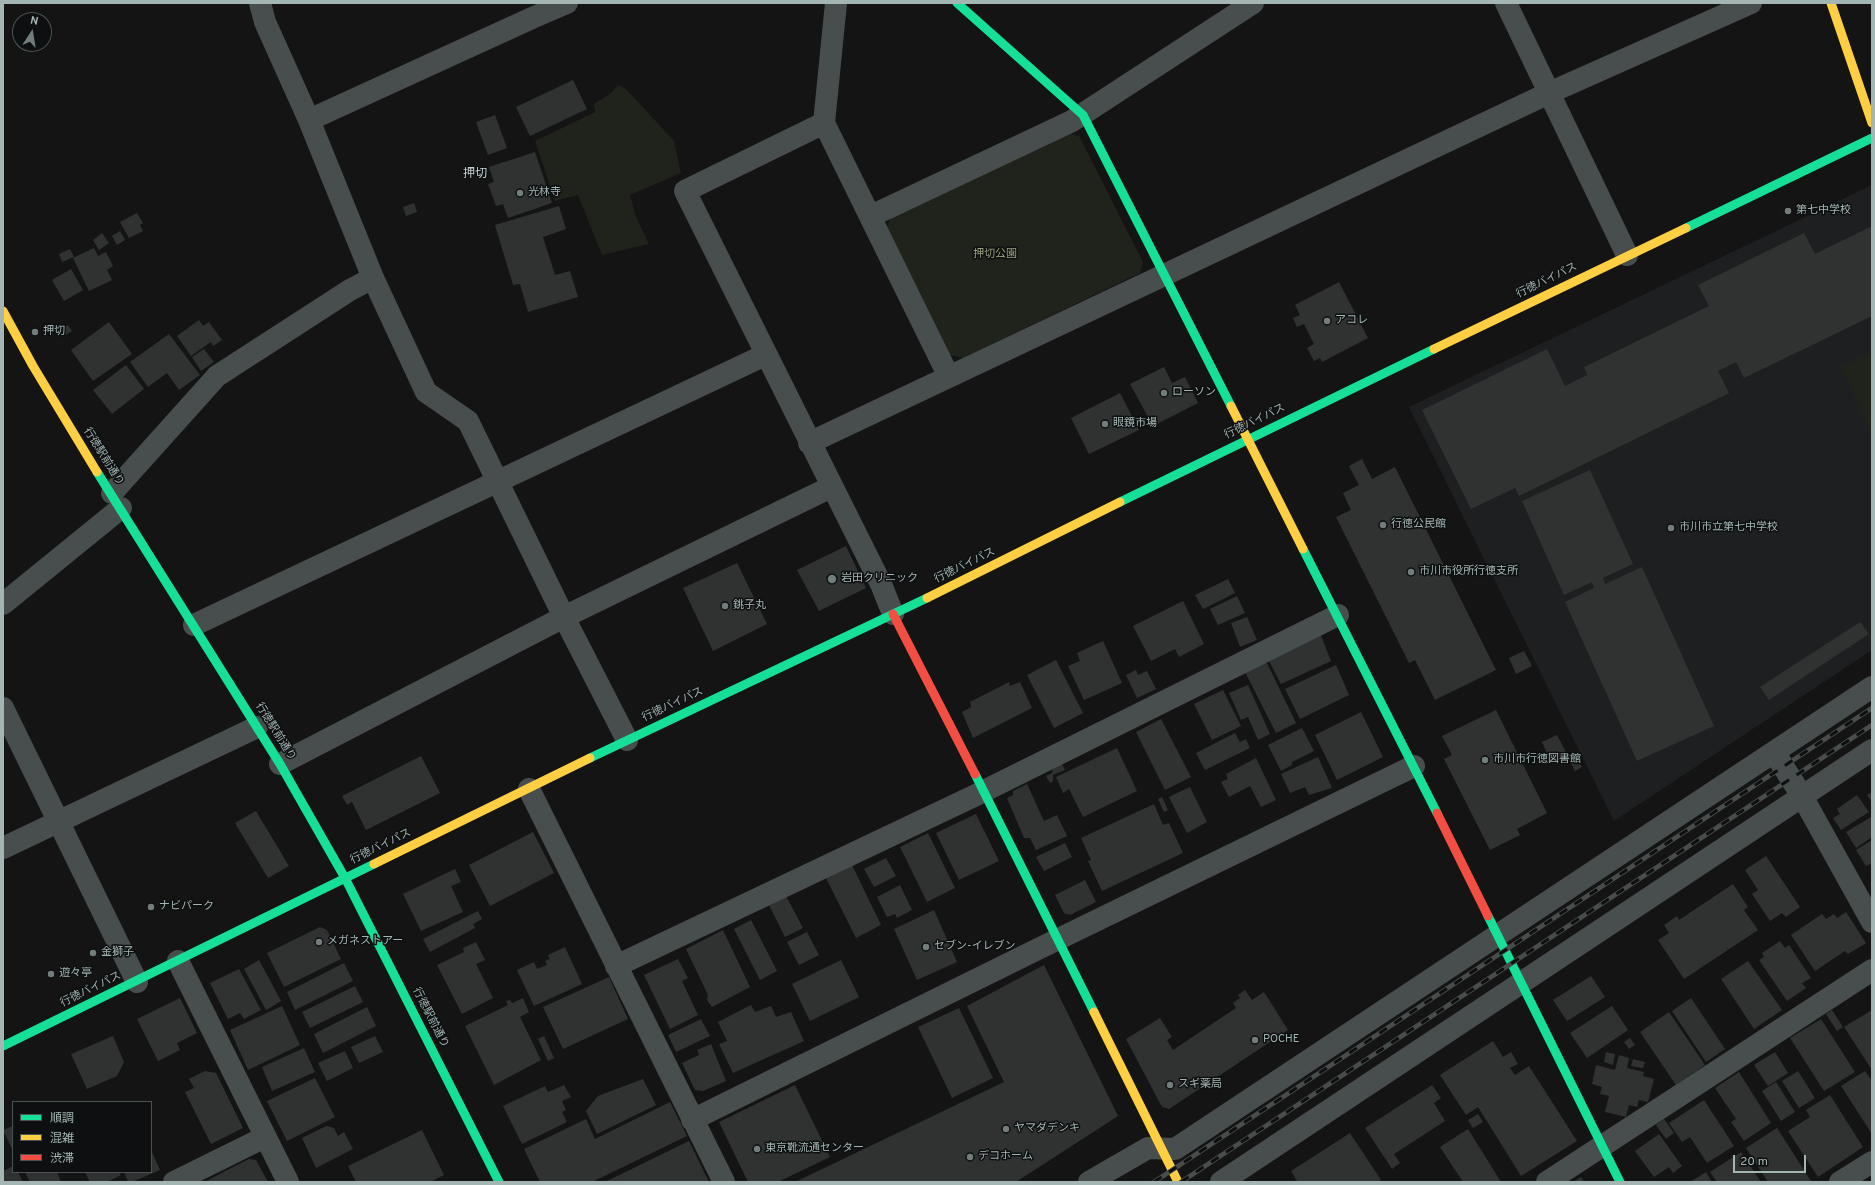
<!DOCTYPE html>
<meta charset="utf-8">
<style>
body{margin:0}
#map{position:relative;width:1875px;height:1185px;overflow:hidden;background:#141414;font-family:Overpass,"Noto Sans JP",sans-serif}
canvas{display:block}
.frame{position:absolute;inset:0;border:4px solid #a4b6b4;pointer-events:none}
.legend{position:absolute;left:12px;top:1101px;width:140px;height:72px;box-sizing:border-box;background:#0e0f10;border:1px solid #4a5252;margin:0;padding:5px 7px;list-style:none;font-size:12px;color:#a4b6b4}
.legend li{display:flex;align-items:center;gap:8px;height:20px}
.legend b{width:20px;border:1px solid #4a5252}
.north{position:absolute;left:12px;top:12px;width:40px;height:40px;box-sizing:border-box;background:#0e0f10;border:1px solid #4a5252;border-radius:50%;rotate:12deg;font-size:11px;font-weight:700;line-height:16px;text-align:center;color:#a4b6b4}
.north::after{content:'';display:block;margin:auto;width:14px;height:18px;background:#727d7c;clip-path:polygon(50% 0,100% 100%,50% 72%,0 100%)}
.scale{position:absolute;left:1733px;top:1155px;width:73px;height:18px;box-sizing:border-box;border:2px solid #a4b6b4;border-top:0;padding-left:5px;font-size:12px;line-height:14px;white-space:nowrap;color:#a4b6b4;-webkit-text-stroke:3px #0e0f10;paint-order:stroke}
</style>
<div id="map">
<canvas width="1875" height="1185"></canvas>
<div class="frame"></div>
<ul class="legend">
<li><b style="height:5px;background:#16e098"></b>順調</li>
<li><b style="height:5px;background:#ffcf43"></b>混雑</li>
<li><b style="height:5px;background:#f24e42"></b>渋滞</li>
</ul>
<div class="north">N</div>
<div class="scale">20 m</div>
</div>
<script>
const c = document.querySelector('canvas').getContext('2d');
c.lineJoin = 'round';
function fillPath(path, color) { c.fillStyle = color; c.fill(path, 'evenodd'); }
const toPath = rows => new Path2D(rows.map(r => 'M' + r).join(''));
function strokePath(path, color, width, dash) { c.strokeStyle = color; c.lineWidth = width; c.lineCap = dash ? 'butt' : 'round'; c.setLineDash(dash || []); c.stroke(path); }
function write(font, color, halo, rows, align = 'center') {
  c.font = font + ' Overpass,"Noto Sans JP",sans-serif'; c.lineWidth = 3; c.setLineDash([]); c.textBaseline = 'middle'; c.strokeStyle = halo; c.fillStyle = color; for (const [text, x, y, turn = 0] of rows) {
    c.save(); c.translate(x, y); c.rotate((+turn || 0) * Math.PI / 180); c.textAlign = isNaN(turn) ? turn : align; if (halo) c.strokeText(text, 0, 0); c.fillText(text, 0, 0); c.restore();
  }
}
fillPath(toPath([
 [1872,185,1872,650,1614,821,1409,407]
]), '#1e1f20');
fillPath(toPath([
 [618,85,626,89,674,141,681,173,630,195,636,217,649,244,602,255,578,195,555,201,535,141,595,112,594,104,611,93],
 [1068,133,1079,136,1143,262,1140,273,963,358,950,355,886,228,892,216],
 [1872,352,1872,436,1841,366]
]), '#20231c');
fillPath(toPath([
 [573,80,587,109,530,136,516,107],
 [495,115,507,148,488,155,476,122],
 [535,152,552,203,508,218,503,204,496,206,488,184,494,182,489,167],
 [414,203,417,212,406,216,403,207],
 [559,206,566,229,543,237,555,275,570,271,578,297,528,312,520,284,513,285,495,225],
 [137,213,143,223,140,225,143,231,129,238,120,222],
 [1872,226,1872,316,1744,378,1736,362,1718,371,1729,393,1519,496,1515,488,1471,509,1422,410,1547,349,1565,386,1587,375,1584,367,1709,306,1698,285,1804,233,1815,254],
 [120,231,125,240,117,245,112,236],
 [102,233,109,243,99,250,93,240],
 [94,248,98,256,106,252,113,266,107,270,112,280,89,291,73,258],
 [70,249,74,257,62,262,59,254],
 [71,269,83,290,64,301,52,280],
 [1339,282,1368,338,1322,362,1320,358,1314,361,1307,348,1314,344,1304,324,1297,327,1293,318,1300,315,1295,305],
 [199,320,203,326,209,322,222,340,213,346,211,342,191,356,177,336],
 [109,322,132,354,93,381,71,350],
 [68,325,72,331,64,336,60,330],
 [169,334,200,375,179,390,167,373,148,387,130,362],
 [204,349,214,362,201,371,192,357],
 [126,365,144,389,112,414,93,390],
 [1164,367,1172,383,1185,377,1198,403,1153,426,1130,384],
 [1120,393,1139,430,1089,454,1071,418],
 [1362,459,1372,479,1395,467,1496,670,1435,700,1415,660,1409,663,1336,517,1351,510,1343,493,1359,485,1349,466],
 [1590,470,1633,564,1603,578,1605,584,1642,567,1714,726,1637,761,1565,602,1594,588,1592,582,1564,595,1522,501],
 [846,546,866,588,819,611,797,570],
 [737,563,767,624,713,651,683,588],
 [1228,579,1235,593,1203,609,1195,595],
 [1237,596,1245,613,1218,625,1210,609],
 [1183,601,1204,644,1179,657,1175,649,1151,661,1133,626],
 [1247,617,1257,640,1240,647,1231,623],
 [1860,622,1869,634,1769,700,1760,687],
 [1320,633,1331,661,1281,684,1268,659],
 [1103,641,1122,683,1084,700,1068,666,1080,661,1077,653],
 [1524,651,1532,666,1516,674,1509,658],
 [1265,659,1296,723,1276,733,1244,670],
 [1056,660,1083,713,1054,728,1027,675],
 [1336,665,1349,695,1300,719,1285,689],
 [1136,670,1138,675,1147,671,1156,689,1137,698,1126,675],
 [1009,682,1010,686,1020,682,1032,708,973,738,962,712,971,707,970,702],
 [1248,685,1270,734,1258,740,1248,717,1241,720,1229,693],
 [1223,690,1241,726,1212,740,1194,704],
 [1496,710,1547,813,1517,829,1520,835,1490,850,1444,759,1452,755,1442,736],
 [1361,712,1383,757,1337,780,1315,735],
 [1161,719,1191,777,1165,790,1136,732],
 [1302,728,1314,751,1292,762,1292,765,1281,771,1268,745],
 [1235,733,1240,742,1246,739,1250,748,1205,770,1196,753],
 [1557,735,1567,754,1551,762,1542,742],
 [1117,748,1137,791,1083,817,1069,789,1063,793,1056,777],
 [1576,755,1582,767,1575,771,1569,759],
 [421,756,440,793,366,830,352,802,347,805,342,796],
 [1318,757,1332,788,1309,795,1305,787,1290,793,1281,774],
 [1256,758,1276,800,1261,807,1250,786,1229,797,1221,782,1228,779,1226,774],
 [1062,764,1065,770,1053,775,1053,781,1050,783,1046,776,1052,773,1053,768],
 [1027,784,1044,821,1057,815,1067,836,1036,850,1030,838,1024,838,1007,798,1013,795,1013,791],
 [1190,787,1207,822,1187,833,1169,797],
 [1872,792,1872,802,1867,795],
 [1857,795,1869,812,1841,830,1833,818,1840,814,1837,809],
 [1162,797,1168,810,1164,812,1158,799],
 [1154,804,1163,825,1169,823,1183,853,1102,891,1088,861,1091,860,1081,838],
 [256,811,289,866,268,878,235,823],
 [976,814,999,861,959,880,936,833],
 [1871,817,1872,837,1856,848,1846,832],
 [533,832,554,873,490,906,469,865],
 [928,833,955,888,927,902,900,847],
 [1872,840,1872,863,1866,866,1856,850],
 [1065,843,1072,857,1044,871,1036,857],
 [1766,856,1800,907,1786,917,1782,913,1770,921,1752,894,1758,890,1745,870],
 [886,858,896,876,874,887,864,869],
 [852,865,881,925,856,938,826,878],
 [455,869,461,882,451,886,463,912,421,931,403,894],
 [1085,880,1096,902,1070,915,1064,913,1055,895],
 [1733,884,1748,907,1744,910,1758,930,1684,979,1658,940,1669,933,1664,925,1677,916,1679,920],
 [900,885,912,910,897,918,895,914,887,917,877,897],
 [786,896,803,928,785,937,769,905],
 [934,910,957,962,917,980,894,929],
 [478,911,482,919,473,924,475,928,430,952,423,939],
 [1846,912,1866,943,1848,954,1845,951,1815,971,1791,935,1822,914,1826,919,1834,914,1837,918],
 [751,920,777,971,760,980,734,929],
 [320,927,327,930,341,959,284,987,267,953],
 [723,930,750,987,712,1007,707,1000,708,995,686,949],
 [807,932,819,955,799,965,787,942],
 [1780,941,1785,948,1789,945,1811,978,1802,983,1806,988,1787,1001,1759,960,1764,957,1762,953],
 [476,942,485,960,476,964,493,998,462,1014,437,965,464,952,463,948],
 [565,947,582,984,534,1006,517,970,534,962,537,969,547,965,545,961,550,959,548,955],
 [678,959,688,978,682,981,698,1015,670,1029,644,975],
 [259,960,281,1001,266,1010,244,969],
 [841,960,859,997,810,1021,792,984],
 [1748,961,1782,1010,1754,1029,1721,979],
 [344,963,353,981,295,1010,287,992],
 [1044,965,1118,1116,1016,1182,795,1182,1004,1082,967,1006],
 [239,969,261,1010,244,1019,240,1013,228,1019,210,983],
 [1591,976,1605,997,1567,1021,1553,1000],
 [609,977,628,1019,563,1049,543,1007],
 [355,986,363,1002,310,1028,302,1012],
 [1245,990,1252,1000,1264,992,1288,1030,1169,1109,1162,1107,1126,1039,1160,1018,1172,1037,1167,1040,1173,1050,1236,1008,1233,1003,1240,998,1238,995],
 [180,998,197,1033,177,1043,180,1050,158,1061,137,1019],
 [523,998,529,1012,520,1017,541,1060,494,1085,465,1026,508,1005,506,1001,510,1000,512,1003],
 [1691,998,1725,1049,1706,1062,1672,1011],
 [751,1005,755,1012,771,1006,776,1017,791,1012,804,1041,733,1073,719,1044,727,1041,718,1022],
 [282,1006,300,1045,248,1070,230,1030],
 [1612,1006,1628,1030,1587,1058,1570,1033],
 [367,1007,376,1026,323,1053,314,1034],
 [959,1008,993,1078,952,1098,918,1027],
 [1832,1010,1843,1027,1837,1031,1826,1014],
 [1872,1010,1872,1070,1844,1027],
 [1669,1012,1705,1065,1676,1085,1640,1032],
 [701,1019,710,1036,676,1052,668,1035],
 [1821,1019,1855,1072,1824,1091,1790,1038],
 [113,1036,124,1062,117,1076,87,1089,71,1054],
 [375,1036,383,1052,359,1063,351,1047],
 [544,1036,554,1058,548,1061,538,1039],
 [1630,1038,1635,1045,1629,1049,1624,1042],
 [1493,1041,1503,1057,1511,1052,1518,1064,1510,1068,1515,1075,1529,1066,1577,1141,1521,1176,1478,1107,1466,1115,1440,1075],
 [711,1044,726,1081,703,1091,695,1090,682,1063,699,1055,697,1050],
 [304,1048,315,1072,272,1091,262,1067],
 [345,1051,353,1068,327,1081,318,1063],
 [1606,1052,1615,1054,1613,1065,1604,1062],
 [1775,1052,1788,1073,1768,1086,1754,1065],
 [1619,1055,1629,1058,1627,1068,1644,1072,1643,1076,1654,1079,1648,1102,1639,1100,1637,1107,1629,1105,1626,1117,1605,1112,1609,1096,1600,1094,1602,1087,1592,1084,1596,1065,1615,1070],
 [1633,1059,1645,1062,1643,1068,1631,1066],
 [205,1071,216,1073,243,1128,211,1144,185,1092,194,1088,189,1079],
 [1798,1071,1815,1098,1799,1108,1782,1081],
 [1865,1071,1872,1081,1872,1134,1841,1086],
 [1739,1072,1771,1123,1744,1141,1731,1122,1736,1119,1715,1088],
 [315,1078,335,1117,287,1141,267,1101],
 [643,1079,656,1105,597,1134,586,1111,598,1096],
 [1776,1082,1795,1112,1781,1121,1762,1091],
 [564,1085,571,1097,562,1101,566,1110,562,1112,567,1122,522,1144,503,1106,545,1086,548,1092],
 [795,1085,830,1157,778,1182,748,1182,719,1122],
 [1432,1085,1441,1098,1434,1103,1445,1121,1394,1154,1400,1163,1392,1169,1365,1128],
 [1830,1095,1863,1147,1818,1177,1788,1131,1810,1117,1806,1110],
 [1704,1100,1734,1146,1707,1163,1690,1137,1682,1142,1669,1123],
 [670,1102,687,1136,592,1182,540,1182,524,1149,586,1119,595,1139],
 [1478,1114,1483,1122,1473,1128,1468,1120],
 [1664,1119,1674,1133,1666,1139,1656,1125],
 [13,1126,13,1151,3,1130],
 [326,1126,334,1128,338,1136,344,1132,353,1149,316,1168,302,1138],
 [1777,1128,1811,1181,1810,1182,1768,1182,1746,1148],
 [1468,1129,1501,1182,1463,1182,1440,1147],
 [422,1130,444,1175,430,1182,356,1182,348,1166],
 [1350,1133,1381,1180,1377,1182,1296,1182,1297,1181,1291,1171],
 [1659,1134,1682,1166,1673,1173,1669,1167,1654,1177,1635,1151],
 [689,1141,709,1182,608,1182,607,1181],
 [151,1150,160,1170,132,1182,128,1182,124,1172,151,1172],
 [1741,1152,1761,1182,1717,1182,1710,1172],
 [249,1159,256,1160,268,1182,204,1182],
 [13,1166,13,1172,18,1172,23,1182,3,1182,3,1171],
 [25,1172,57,1172,61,1182,30,1182],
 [85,1172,119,1172,121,1175,107,1182,90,1182],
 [1706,1172,1712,1182,1690,1182],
 [1581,1177,1584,1182,1573,1182]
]), '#303232');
strokePath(toPath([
 [260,3,265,22,309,120],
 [836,3,824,123,685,191,881,584,893,614],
 [1506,3,1627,255],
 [824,123,949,377],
 [871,216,1072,121,1253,3],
 [373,278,426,392,468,421,564,617,627,740],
 [809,443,1549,93,1751,3],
 [112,493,217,376,350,290,373,278,309,120,532,18,567,3],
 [3,604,121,508],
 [194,625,765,355],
 [3,708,137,982],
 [1774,752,1802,796,1872,922],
 [280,764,564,617,831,487],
 [529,789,724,1182],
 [3,848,257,727],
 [178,961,288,1182],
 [616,966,974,796,1338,615],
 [692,1120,1038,949,1414,766],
 [174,1182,265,1137],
 [1089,1182,1148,1148,1175,1149,1872,687],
 [1221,1182,1872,750],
 [1547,1182,1872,970],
 [1840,1182,1872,1162]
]), '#484d4d', 22);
strokePath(toPath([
 [957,3,1083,115,1231,406],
 [1686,228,1872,138],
 [97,472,280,764,345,878],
 [1120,502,1434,349],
 [1303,549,1437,813],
 [590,758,927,598],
 [975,774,1094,1012],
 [345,878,499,1182],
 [1488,916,1620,1182],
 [3,1046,374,864]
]), '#16e098', 9);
strokePath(toPath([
 [1831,3,1872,123],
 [3,311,33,366,97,472],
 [1434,349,1686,228],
 [1231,406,1303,549],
 [927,598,1120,502],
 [374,864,590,758],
 [1094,1012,1178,1182]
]), '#ffcf43', 9);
strokePath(toPath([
 [893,614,975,774],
 [1437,813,1488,916]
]), '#f24e42', 9);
const rail = toPath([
 [1154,1182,1872,708],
 [1181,1182,1872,725]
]);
strokePath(rail, '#484d4c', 4.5);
strokePath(rail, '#0e0f10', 3, [9]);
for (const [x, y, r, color] of [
 [520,193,4,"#727d7c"],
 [1788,211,4,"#727d7c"],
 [1327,321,4,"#727d7c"],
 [35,332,4,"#727d7c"],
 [1164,393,4,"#727d7c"],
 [1105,424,4,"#727d7c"],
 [1383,525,4,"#727d7c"],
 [1671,528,4,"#727d7c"],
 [1411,572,4,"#727d7c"],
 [832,579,5,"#727d7c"],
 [725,606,4,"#727d7c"],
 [1485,760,4,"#727d7c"],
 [151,907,4,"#727d7c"],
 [319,942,4,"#727d7c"],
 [926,947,4,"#727d7c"],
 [93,953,4,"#727d7c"],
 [51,974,4,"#727d7c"],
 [1255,1040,4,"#727d7c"],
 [1170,1085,4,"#727d7c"],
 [1006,1129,4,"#727d7c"],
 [757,1149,4,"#727d7c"],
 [970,1157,4,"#727d7c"]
]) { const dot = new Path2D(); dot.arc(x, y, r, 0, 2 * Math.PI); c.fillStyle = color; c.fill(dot); strokePath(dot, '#0e0f10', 1.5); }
write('11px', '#a4b6b4', '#0e0f10', [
 ["光林寺",528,193],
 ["第七中学校",1796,211],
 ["アコレ",1335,321],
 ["押切",43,332],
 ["ローソン",1172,393],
 ["眼鏡市場",1113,424],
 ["行徳公民館",1391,525],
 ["市川市立第七中学校",1679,528],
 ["市川市役所行徳支所",1419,572],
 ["岩田クリニック",841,579],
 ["銚子丸",733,606],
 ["市川市行徳図書館",1493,760],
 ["ナビパーク",159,907],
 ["メガネストアー",327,942],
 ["セブン-イレブン",934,947],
 ["金獅子",101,953],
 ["遊々亭",59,974],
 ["POCHE",1263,1040],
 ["スギ薬局",1178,1085],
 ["ヤマダデンキ",1014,1129],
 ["東京靴流通センター",765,1149],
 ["デコホーム",978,1157]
], 'left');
write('11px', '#97a17a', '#0e0f10', [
 ["押切公園",995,255]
]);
write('11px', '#a4b6b4', '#0e0f10', [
 ["行徳バイパス",1547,281,-26],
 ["行徳バイパス",1255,422,-26],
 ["行徳駅前通り",103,457,58],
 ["行徳バイパス",965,566,-26],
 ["行徳バイパス",673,705,-25],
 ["行徳駅前通り",275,732,58],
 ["行徳バイパス",381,847,-26],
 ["行徳バイパス",91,990,-26],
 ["行徳駅前通り",430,1018,63]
]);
write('12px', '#c5d1d1', '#0e0f10', [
 ["押切",475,175]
]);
</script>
